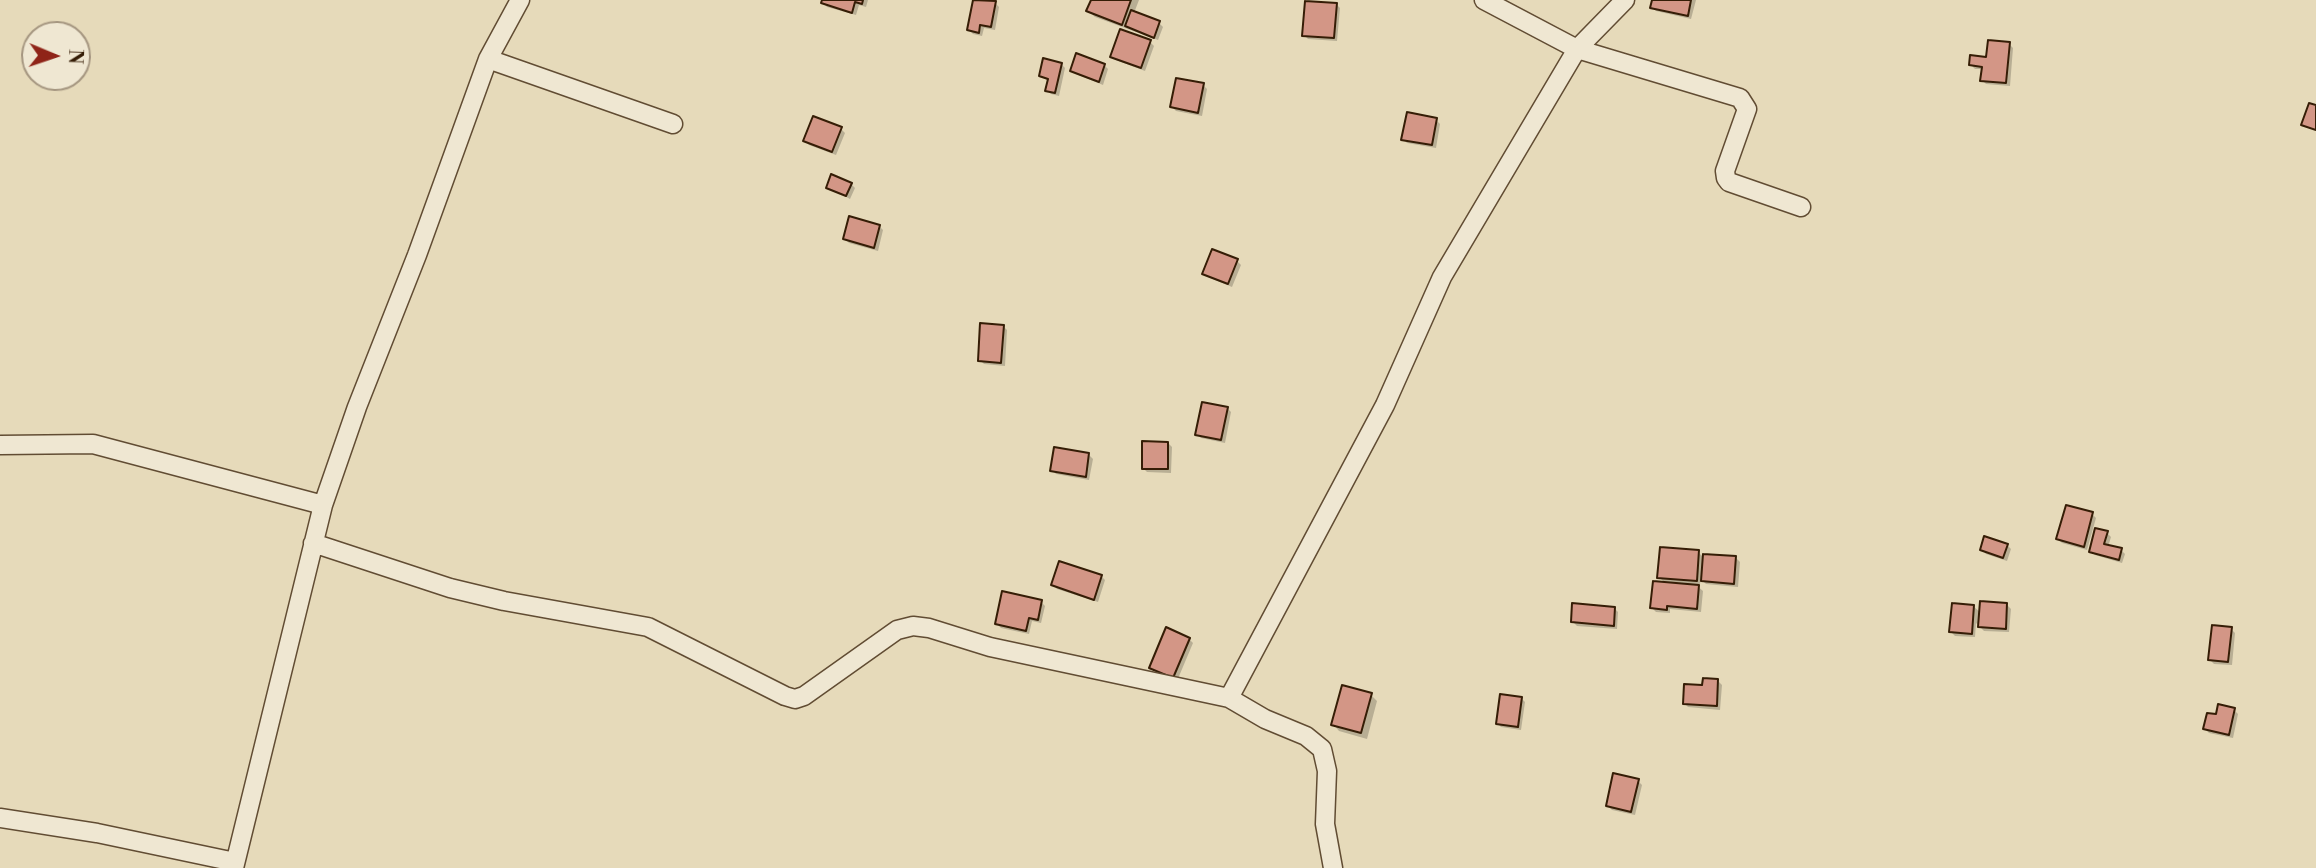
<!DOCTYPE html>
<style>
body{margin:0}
#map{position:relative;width:2316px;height:868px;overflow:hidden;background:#e6daba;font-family:"Libre Bodoni",serif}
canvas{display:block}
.north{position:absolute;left:21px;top:21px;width:70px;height:70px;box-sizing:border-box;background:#efe7d2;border:2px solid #a59680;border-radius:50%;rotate:92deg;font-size:19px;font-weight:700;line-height:28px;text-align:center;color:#351d06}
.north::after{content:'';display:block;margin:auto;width:24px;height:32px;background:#8f2418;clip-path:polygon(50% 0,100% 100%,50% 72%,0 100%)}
</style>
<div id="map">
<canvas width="2316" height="868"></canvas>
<div class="north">N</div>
</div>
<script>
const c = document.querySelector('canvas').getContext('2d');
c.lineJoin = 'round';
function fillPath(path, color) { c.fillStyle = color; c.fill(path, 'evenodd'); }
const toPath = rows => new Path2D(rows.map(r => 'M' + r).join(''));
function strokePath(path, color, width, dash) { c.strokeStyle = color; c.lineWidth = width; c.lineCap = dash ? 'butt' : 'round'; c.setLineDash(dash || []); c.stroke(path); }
fillPath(toPath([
 [824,0,868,0,866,7,859,5,856,15,827,7,823,3],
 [975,0,995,3,999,7,995,30,984,28,982,36,973,34,969,30],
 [1093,0,1139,0,1134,13,1159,23,1163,27,1158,40,1095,17,1088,11],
 [1654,0,1696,0,1691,19,1656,11,1652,7],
 [1336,4,1340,8,1337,41,1308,39,1304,35],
 [1150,42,1154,46,1145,71,1116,60,1112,56],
 [2009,44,2013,48,2010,86,1986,84,1982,80,1983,69,1975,69,1971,65,1988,59],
 [1061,64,1065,68,1059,96,1051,94,1047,90,1049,81,1041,76],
 [1104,65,1108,69,1103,85,1076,74,1072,70],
 [1203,85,1207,89,1202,116,1176,111,1172,107],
 [1436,120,1440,124,1436,148,1407,143,1403,139],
 [841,129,845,133,836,155,809,145,805,141],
 [851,184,855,188,850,199,828,187],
 [879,226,883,230,878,251,849,243,845,239],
 [1237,261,1241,265,1232,287,1208,277,1204,273],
 [1003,326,1007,330,1005,366,984,364,980,360],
 [1227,408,1231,412,1225,443,1201,438,1197,434],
 [1168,443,1172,447,1171,473,1147,472,1143,468],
 [1089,455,1093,459,1089,480,1056,474,1052,470],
 [2092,514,2096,518,2087,550,2062,543,2058,539],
 [2107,533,2111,537,2108,547,2121,550,2125,554,2122,563,2095,555,2091,551],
 [2007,545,2011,549,2007,561,1986,554,1982,550],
 [1698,552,1704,558,1736,558,1740,562,1738,587,1706,584,1701,579,1700,584,1695,584,1703,591,1701,612,1670,609,1670,613,1656,612,1652,608,1666,584,1659,577],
 [1101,576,1105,580,1098,602,1057,589,1053,585],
 [1041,602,1045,606,1041,623,1032,621,1029,634,1001,628,997,624],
 [2007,605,2011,609,2009,632,1984,631,1976,623,1975,637,1955,636,1951,632,1973,606,1981,613],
 [1614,608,1618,612,1617,629,1577,626,1573,622],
 [2231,629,2235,633,2232,665,2214,664,2210,660],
 [1189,639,1193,643,1177,681,1151,667],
 [1718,681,1722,685,1720,710,1688,707,1684,703,1704,687],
 [1371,695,1377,701,1367,739,1339,731,1333,724],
 [1521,698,1525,702,1521,730,1501,727,1497,723],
 [2234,710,2238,714,2233,738,2209,733,2205,729,2217,716],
 [1638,781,1642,785,1635,815,1612,810,1608,806]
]), '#0003');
const building = toPath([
 [822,0,863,0,862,4,855,2,852,13,821,3,822,0],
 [973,0,996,1,991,27,980,25,979,33,967,30,973,0],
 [1091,0,1131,0,1122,25,1086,11,1091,0],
 [1652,0,1691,0,1688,16,1650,8,1652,0],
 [1305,1,1337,3,1334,38,1302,36,1305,1],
 [1131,10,1160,21,1154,38,1125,26,1131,10],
 [1120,29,1151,40,1141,68,1110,57,1120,29],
 [1988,40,2010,42,2006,83,1980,81,1982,67,1969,65,1970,55,1986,57,1988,40],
 [1076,53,1105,64,1099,82,1070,71,1076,53],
 [1043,58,1062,63,1055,93,1045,91,1048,79,1039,76,1043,58],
 [1176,78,1204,83,1198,113,1170,107,1176,78],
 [2309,103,2316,105,2316,130,2301,125,2309,103],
 [1407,112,1437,118,1432,145,1401,140,1407,112],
 [813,116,842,127,832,152,803,141,813,116],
 [831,174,852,183,846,196,826,188,831,174],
 [849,216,880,225,874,248,843,239,849,216],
 [1212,249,1238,259,1228,284,1202,274,1212,249],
 [980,323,1004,325,1001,363,978,361,980,323],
 [1202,402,1228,407,1221,440,1195,435,1202,402],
 [1142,441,1168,442,1168,469,1142,469,1142,441],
 [1054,447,1089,453,1086,477,1050,471,1054,447],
 [2066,505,2093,512,2084,547,2056,539,2066,505],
 [2095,528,2108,531,2104,544,2122,548,2119,560,2089,552,2095,528],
 [1984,536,2008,544,2003,558,1980,550,1984,536],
 [1660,547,1699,550,1697,581,1657,578,1660,547],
 [1703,554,1736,556,1734,584,1701,581,1703,554],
 [1059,561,1102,575,1094,600,1051,585,1059,561],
 [1653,581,1699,585,1697,609,1667,606,1667,610,1650,608,1653,581],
 [1002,591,1042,600,1038,620,1029,618,1026,631,995,624,1002,591],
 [1980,601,2007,603,2006,629,1978,627,1980,601],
 [1572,603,1615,607,1614,626,1571,622,1572,603],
 [1952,603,1974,605,1972,634,1949,632,1952,603],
 [2212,625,2232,627,2228,662,2208,660,2212,625],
 [1166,627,1190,638,1173,678,1149,668,1166,627],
 [1703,678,1718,679,1717,706,1683,704,1684,684,1702,685,1703,678],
 [1342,685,1372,693,1361,733,1331,725,1342,685],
 [1500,694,1522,697,1518,727,1496,724,1500,694],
 [2218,704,2235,708,2229,735,2203,729,2207,713,2216,714,2218,704],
 [1613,773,1639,779,1631,812,1606,806,1613,773]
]);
fillPath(building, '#d39686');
strokePath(building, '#351d06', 2);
const minor = toPath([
 [1484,0,1577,49,1625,0],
 [488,59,673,124],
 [0,445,93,444,323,505],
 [313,543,450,588,504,601,648,627,785,696,795,699,804,696,897,630,913,626,929,628,990,647,1229,698,1265,719,1306,736,1322,749,1327,771,1325,824,1333,868],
 [1229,698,1385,405,1442,277,1577,49,1740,98,1747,109,1725,171,1726,178,1729,182,1801,207],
 [0,818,97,833,235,862],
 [234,868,323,505,357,407,417,255,488,59,520,0]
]);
strokePath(minor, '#614c33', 21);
strokePath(minor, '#efe7d2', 18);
</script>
